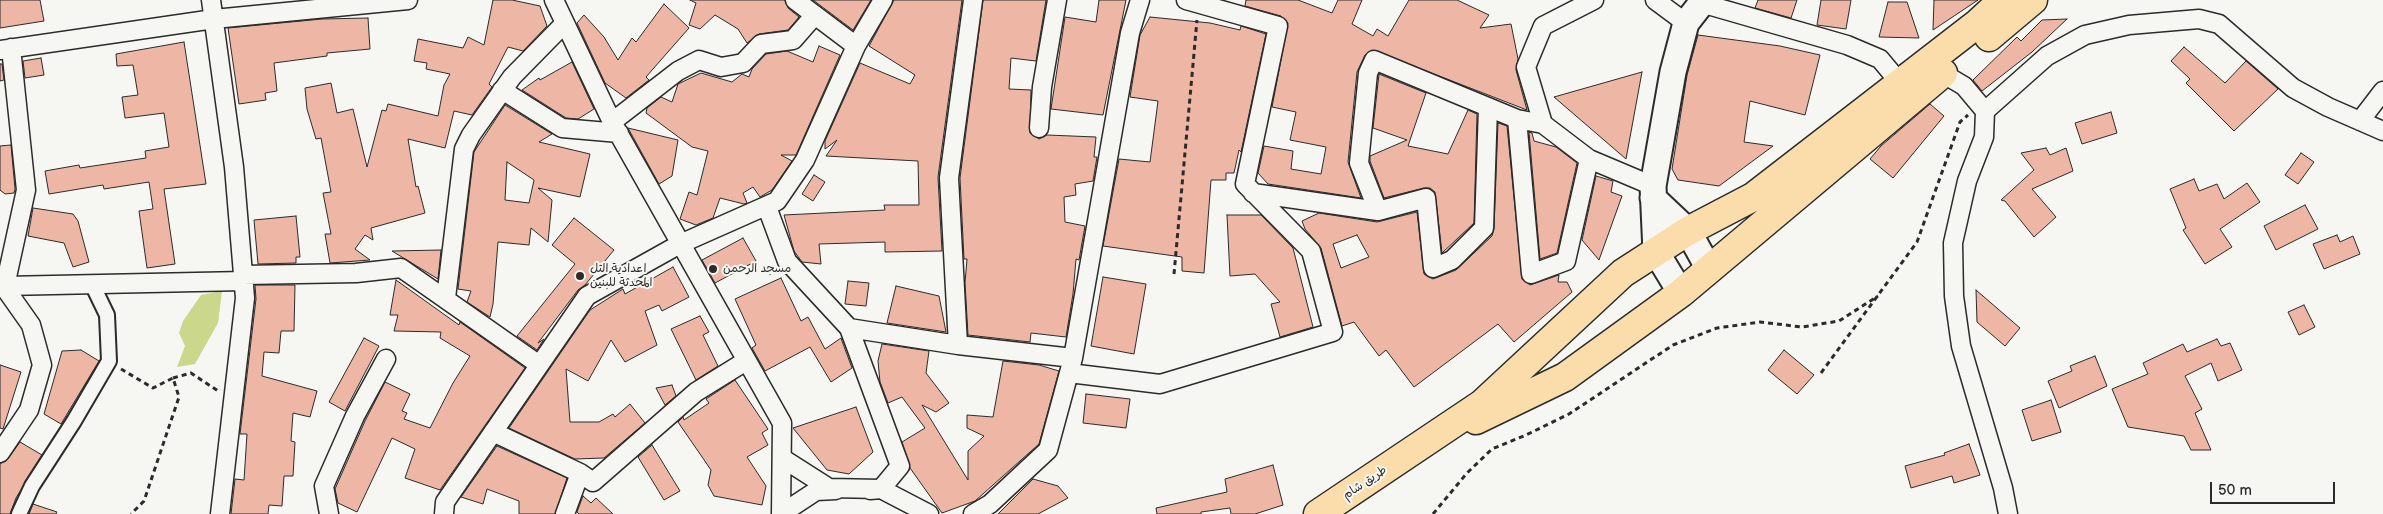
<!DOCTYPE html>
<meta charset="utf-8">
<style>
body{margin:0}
#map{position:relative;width:2383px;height:514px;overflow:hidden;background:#f6f6f2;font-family:"Balsamiq Sans",sans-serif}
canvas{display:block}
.scale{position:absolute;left:2210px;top:482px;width:125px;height:22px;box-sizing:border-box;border:2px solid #2b2b2b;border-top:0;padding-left:6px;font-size:15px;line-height:18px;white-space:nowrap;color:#2b2b2b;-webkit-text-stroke:4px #f6f6f2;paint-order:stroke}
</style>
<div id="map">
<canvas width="2383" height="514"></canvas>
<div class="scale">50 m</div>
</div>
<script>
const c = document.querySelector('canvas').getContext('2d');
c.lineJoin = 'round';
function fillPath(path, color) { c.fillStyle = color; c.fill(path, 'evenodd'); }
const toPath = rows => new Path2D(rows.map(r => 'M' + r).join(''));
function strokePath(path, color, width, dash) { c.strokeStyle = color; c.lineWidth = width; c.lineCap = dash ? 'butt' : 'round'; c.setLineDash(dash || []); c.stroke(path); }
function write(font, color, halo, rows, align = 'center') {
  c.font = font + ' "Balsamiq Sans","Playpen Sans Arabic",sans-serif'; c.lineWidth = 4; c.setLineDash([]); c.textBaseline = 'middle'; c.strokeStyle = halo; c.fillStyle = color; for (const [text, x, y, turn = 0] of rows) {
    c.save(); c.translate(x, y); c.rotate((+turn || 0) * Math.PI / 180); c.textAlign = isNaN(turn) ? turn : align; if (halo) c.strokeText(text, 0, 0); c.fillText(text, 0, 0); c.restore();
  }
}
fillPath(toPath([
 [222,291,218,323,195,364,177,367,185,346,179,333,183,321,201,295]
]), '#cbd78a');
const building = toPath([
 [0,0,40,0,44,21,0,28,0,0],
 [493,0,512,0,540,6,547,26,523,51,508,47,489,84,492,87,472,115,454,111,445,148,408,139,416,187,418,186,425,213,371,228,373,240,365,235,355,249,370,260,330,263,325,234,331,234,323,193,331,192,321,138,316,139,307,109,305,88,331,83,337,113,353,109,367,167,382,110,386,111,388,104,438,116,444,85,450,74,426,69,427,63,414,61,418,39,463,48,468,37,484,45,493,0],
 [690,0,785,0,788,8,799,17,788,30,759,34,747,43,738,29,715,15,700,29,689,25,696,3,690,0],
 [813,0,871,0,853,30,813,0],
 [894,0,962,0,938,177,942,251,885,252,885,242,819,244,821,264,802,262,794,251,784,215,885,210,884,205,919,205,918,161,826,156,837,140,825,149,825,141,860,63,910,84,915,75,869,46,894,0],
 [983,0,1046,0,1036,61,1011,58,1009,89,1031,90,1030,133,1039,139,1047,135,1096,137,1094,157,1097,157,1093,181,1075,184,1076,195,1064,197,1065,222,1085,226,1079,260,1076,259,1073,294,1066,337,1031,333,1030,342,968,335,965,283,967,259,964,259,960,178,983,0],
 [1099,0,1126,0,1103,115,1051,109,1065,17,1096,22,1099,0],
 [1246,0,1298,0,1332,13,1338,0,1362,0,1352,24,1373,36,1377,29,1388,36,1409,0,1457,0,1489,15,1480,28,1511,24,1518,59,1516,70,1527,110,1372,50,1365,55,1357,72,1348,162,1361,198,1268,184,1258,173,1264,146,1293,151,1291,169,1321,174,1326,147,1290,140,1296,112,1272,107,1288,23,1281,16,1245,6,1246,0],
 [1758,0,1797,0,1791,18,1755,8,1758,0],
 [1821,0,1851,0,1846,29,1817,25,1821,0],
 [1934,0,1978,0,1933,30,1934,0],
 [1888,2,1907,2,1919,38,1879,37,1888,2],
 [664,4,689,28,646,77,649,80,626,98,605,83,577,23,584,15,604,37,618,60,632,38,636,42,664,4],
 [1150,17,1210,23,1240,30,1241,26,1266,34,1241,152,1239,150,1234,173,1226,173,1226,180,1211,180,1204,273,1182,271,1182,257,1103,246,1119,159,1150,162,1158,101,1130,97,1140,35,1150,17],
 [368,18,370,49,327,53,327,56,274,63,277,91,265,93,266,100,239,104,228,28,322,19,368,18],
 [2067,19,2032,52,1982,91,1973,80,2017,37,2021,41,2042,20,2067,19],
 [1698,35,1780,46,1820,55,1805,115,1750,101,1744,142,1773,146,1719,186,1678,180,1672,169,1687,75,1698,35],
 [184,42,206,184,164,189,175,264,147,268,139,211,153,209,149,182,104,189,103,185,49,194,45,171,79,165,80,168,146,158,145,151,169,147,164,113,125,118,122,97,138,95,133,65,117,66,116,54,184,42],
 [819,46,840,55,796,155,781,155,792,161,772,190,760,197,753,187,743,193,747,203,744,204,720,198,713,218,696,225,680,219,689,192,697,195,708,151,692,147,646,113,647,108,661,97,672,102,678,84,701,73,732,82,742,74,749,77,752,69,766,54,787,51,813,62,819,46],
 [2184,47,2225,83,2246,61,2278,89,2234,131,2186,83,2190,79,2171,61,2184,47],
 [41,58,44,75,25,78,23,61,41,58],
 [572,62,594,109,578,119,566,118,522,90,539,78,540,80,572,62],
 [0,64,2,64,4,80,0,81,0,64],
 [1642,72,1626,159,1554,97,1642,72],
 [1379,74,1426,93,1408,146,1448,154,1468,110,1477,114,1474,223,1442,253,1435,192,1430,188,1424,188,1384,198,1370,161,1370,156,1407,140,1373,128,1379,74],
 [1930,104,1944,116,1893,178,1870,159,1881,146,1930,104],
 [505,105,552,134,539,142,590,154,580,197,538,188,552,200,548,242,531,228,529,245,498,242,493,304,490,317,467,302,471,291,458,289,474,152,505,105],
 [507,162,534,180,529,203,505,200,507,162],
 [2111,112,2117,133,2082,144,2075,123,2111,112],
 [1498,123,1507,126,1522,279,1530,285,1559,275,1558,282,1567,282,1572,292,1514,342,1498,324,1414,387,1386,350,1379,356,1354,322,1342,326,1321,248,1305,229,1302,221,1319,213,1377,222,1417,212,1424,274,1433,279,1456,270,1492,236,1494,229,1498,123],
 [1357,235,1369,257,1341,268,1333,244,1357,235],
 [628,128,678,140,672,176,659,184,628,128],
 [1529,132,1532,133,1534,141,1556,147,1577,163,1557,253,1540,259,1529,132],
 [11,145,15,189,14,193,5,194,0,190,0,146,11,145],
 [2046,148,2050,155,2066,148,2073,171,2032,189,2056,217,2034,237,2005,201,2001,200,2034,170,2021,153,2046,148],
 [2301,153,2314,162,2298,184,2285,175,2301,153],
 [814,175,825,182,813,201,802,194,814,175],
 [1596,176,1613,181,1611,192,1622,196,1599,260,1582,240,1596,176],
 [2194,179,2199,191,2217,184,2224,199,2247,183,2260,202,2220,229,2232,247,2205,264,2183,230,2186,228,2170,189,2194,179],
 [2305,205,2318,229,2276,250,2264,226,2305,205],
 [33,208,73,214,78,221,89,262,73,267,64,243,28,236,33,208],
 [1227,215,1261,215,1293,248,1313,327,1280,337,1271,304,1280,302,1255,274,1230,276,1227,215],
 [296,216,300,257,296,257,296,263,258,264,254,220,296,216],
 [574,218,614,250,585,285,578,290,538,343,544,339,537,350,517,336,575,264,552,245,574,218],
 [2337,235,2340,242,2353,236,2360,254,2324,269,2313,244,2337,235],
 [743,238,756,261,715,283,702,260,743,238],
 [441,250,438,279,392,251,441,250],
 [673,267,689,297,662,311,659,305,645,311,657,345,625,362,611,340,588,381,566,369,570,422,599,422,613,414,615,417,630,404,645,423,604,458,575,459,509,428,590,310,623,289,625,294,673,267],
 [1103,277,1146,284,1134,354,1091,346,1103,277],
 [781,278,801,321,808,317,825,349,841,338,842,341,852,368,831,382,810,347,765,371,752,348,756,345,735,299,781,278],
 [396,280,459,325,460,322,525,368,440,490,405,478,415,449,392,438,357,512,338,503,335,489,365,421,385,382,410,394,402,411,407,413,404,419,430,428,453,383,470,356,440,338,441,332,394,331,398,315,390,315,396,280],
 [848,281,869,283,866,306,845,304,848,281],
 [255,285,295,285,294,331,281,331,279,353,264,352,262,376,317,391,310,417,293,413,291,441,295,442,293,476,284,476,282,506,269,505,268,514,231,514,235,479,244,480,247,434,240,434,256,299,255,285],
 [896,286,939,296,946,332,887,323,896,286],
 [1976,290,2020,328,2005,346,1977,322,1976,290],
 [2304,305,2315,327,2299,335,2288,312,2304,305],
 [700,316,709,332,703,335,718,366,696,380,671,329,700,316],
 [364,338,379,346,345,411,329,402,364,338],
 [2217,339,2221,346,2230,343,2242,370,2218,381,2211,363,2185,376,2202,409,2195,413,2211,450,2191,450,2184,436,2128,427,2112,389,2148,374,2143,363,2183,344,2187,352,2217,339],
 [882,344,929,351,926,373,949,403,936,412,922,405,968,480,968,451,984,436,967,428,967,415,993,417,1003,361,1039,365,1059,371,1039,444,975,501,942,513,910,468,902,442,925,428,902,397,888,403,880,382,878,361,882,344],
 [81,350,99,361,61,424,44,414,62,351,81,350],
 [1784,350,1814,375,1797,394,1768,370,1784,350],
 [2095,356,2107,386,2059,408,2048,381,2072,371,2070,366,2095,356],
 [0,365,21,372,3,429,0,428,0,365],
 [735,380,768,429,762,433,768,445,747,457,766,486,762,505,714,496,708,485,711,470,678,422,683,417,684,420,709,403,706,399,735,380],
 [672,385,676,396,665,405,656,388,672,385],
 [1086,394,1130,399,1126,428,1083,423,1086,394],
 [2051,400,2061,432,2032,441,2022,410,2051,400],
 [856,407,873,452,849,474,827,470,793,428,856,407],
 [20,442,42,455,16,498,10,514,0,514,0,464,8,459,20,442],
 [1969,444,1980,475,1954,483,1952,476,1911,488,1905,466,1945,455,1944,453,1969,444],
 [652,445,680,491,664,500,638,457,652,445],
 [497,446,567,478,555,514,519,514,519,501,487,489,483,504,461,497,497,446],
 [1273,465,1283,505,1255,514,1231,514,1230,508,1201,512,1201,514,1157,514,1156,508,1227,492,1225,479,1273,465],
 [1033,479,1058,486,1068,498,1038,514,998,514,1033,479],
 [583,496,591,503,596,498,613,514,579,514,577,512,583,496],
 [33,504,57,512,56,514,29,514,33,504]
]);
fillPath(building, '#eeb6a4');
strokePath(building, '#2b2b2b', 1);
const pedestrian = toPath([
 [19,514,32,486,74,421,109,361,107,315,92,284]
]);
const minor = toPath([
 [211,0,234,167,245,298,220,514],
 [554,0,612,122,782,423,781,513],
 [795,0,856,46],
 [1655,0,1686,23],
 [1701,3,1847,45,1880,59,1900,83],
 [11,48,26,190,5,286,244,281],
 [0,50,214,19,408,0],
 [1942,73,1964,86,1985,111,1984,137,1967,181,1953,243,1954,296,1961,346,2003,488,2008,514],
 [502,90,562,128,619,133],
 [1985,111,2047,56,2085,35,2129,25,2199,19,2219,24,2293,88,2328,107,2383,131],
 [1517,119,1531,274,1566,261,1589,159],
 [2360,121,2383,91],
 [612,122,678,71,699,60,721,67,743,63,761,44,793,40,814,16],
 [1543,124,1589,159,1653,186],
 [1039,128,1042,87,1057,0],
 [1253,193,1378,211,1359,163,1368,73,1374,60,1517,119,1543,124,1526,67,1543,26,1594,0],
 [767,207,787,261,849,328,900,466,881,489,829,488,782,458],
 [1378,211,1426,198,1433,268,1452,260,1484,228,1488,107],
 [243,275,356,273,401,268,538,364],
 [0,281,31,325,42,365,29,410,0,453],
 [446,298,464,149,471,135,512,77,565,23],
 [849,328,958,345,1073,358],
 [958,345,949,178,973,0],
 [1069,373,1160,384,1333,332,1311,251,1245,184,1278,26,1186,0],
 [493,432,580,473,593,482,696,392,746,361],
 [870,490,881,489,929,514],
 [329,514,324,486,355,416,386,359],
 [444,514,445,502,587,296,680,244,777,201,805,160,856,46,883,0],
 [565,514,580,473],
 [781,514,816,491,836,490],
 [973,514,990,504,1048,450,1073,358,1130,33,1140,0]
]);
const secondary = toPath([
 [1653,198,1688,231,1709,269],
 [1681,293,1656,252,1653,186,1673,72,1686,23,1704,0]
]);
const primary = toPath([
 [1989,37,2033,0],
 [1476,420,1565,377,1681,293,1943,73],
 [1318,514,1482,404,1623,273,1688,231,1753,197,1978,23,2003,0]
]);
strokePath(pedestrian, '#2b2b2b', 18);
strokePath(minor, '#2b2b2b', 21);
strokePath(secondary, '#2b2b2b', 29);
strokePath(primary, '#2b2b2b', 31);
strokePath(toPath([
 [1174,274,1197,20],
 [121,369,153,388,173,378,179,397,144,501,131,514],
 [1821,373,1917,242,1960,122,1968,115],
 [173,378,191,373,218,391],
 [1433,514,1467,473,1492,449,1526,435,1569,414,1673,345,1717,328,1760,322,1802,327,1839,321,1878,296]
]), '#2b2b2b', 3, [5, 4]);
strokePath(pedestrian, '#f6f6f2', 14);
strokePath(minor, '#f6f6f2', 18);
strokePath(secondary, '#f6f6f2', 25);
strokePath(primary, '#fbddab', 28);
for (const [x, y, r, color] of [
 [713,269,5,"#2b2b2b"],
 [580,276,5,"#2b2b2b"]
]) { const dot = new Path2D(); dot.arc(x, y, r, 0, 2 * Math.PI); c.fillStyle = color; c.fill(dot); strokePath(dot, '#f6f6f2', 2); }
write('12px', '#2b2b2b', '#f6f6f2', [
 ["اعدادية التل",590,269],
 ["المحدثة للبنين",590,283],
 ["مسجد الرحمن",723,269]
], 'left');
write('12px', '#2b2b2b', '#f6f6f2', [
 ["طريق شام",1365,483,-34]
]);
</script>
